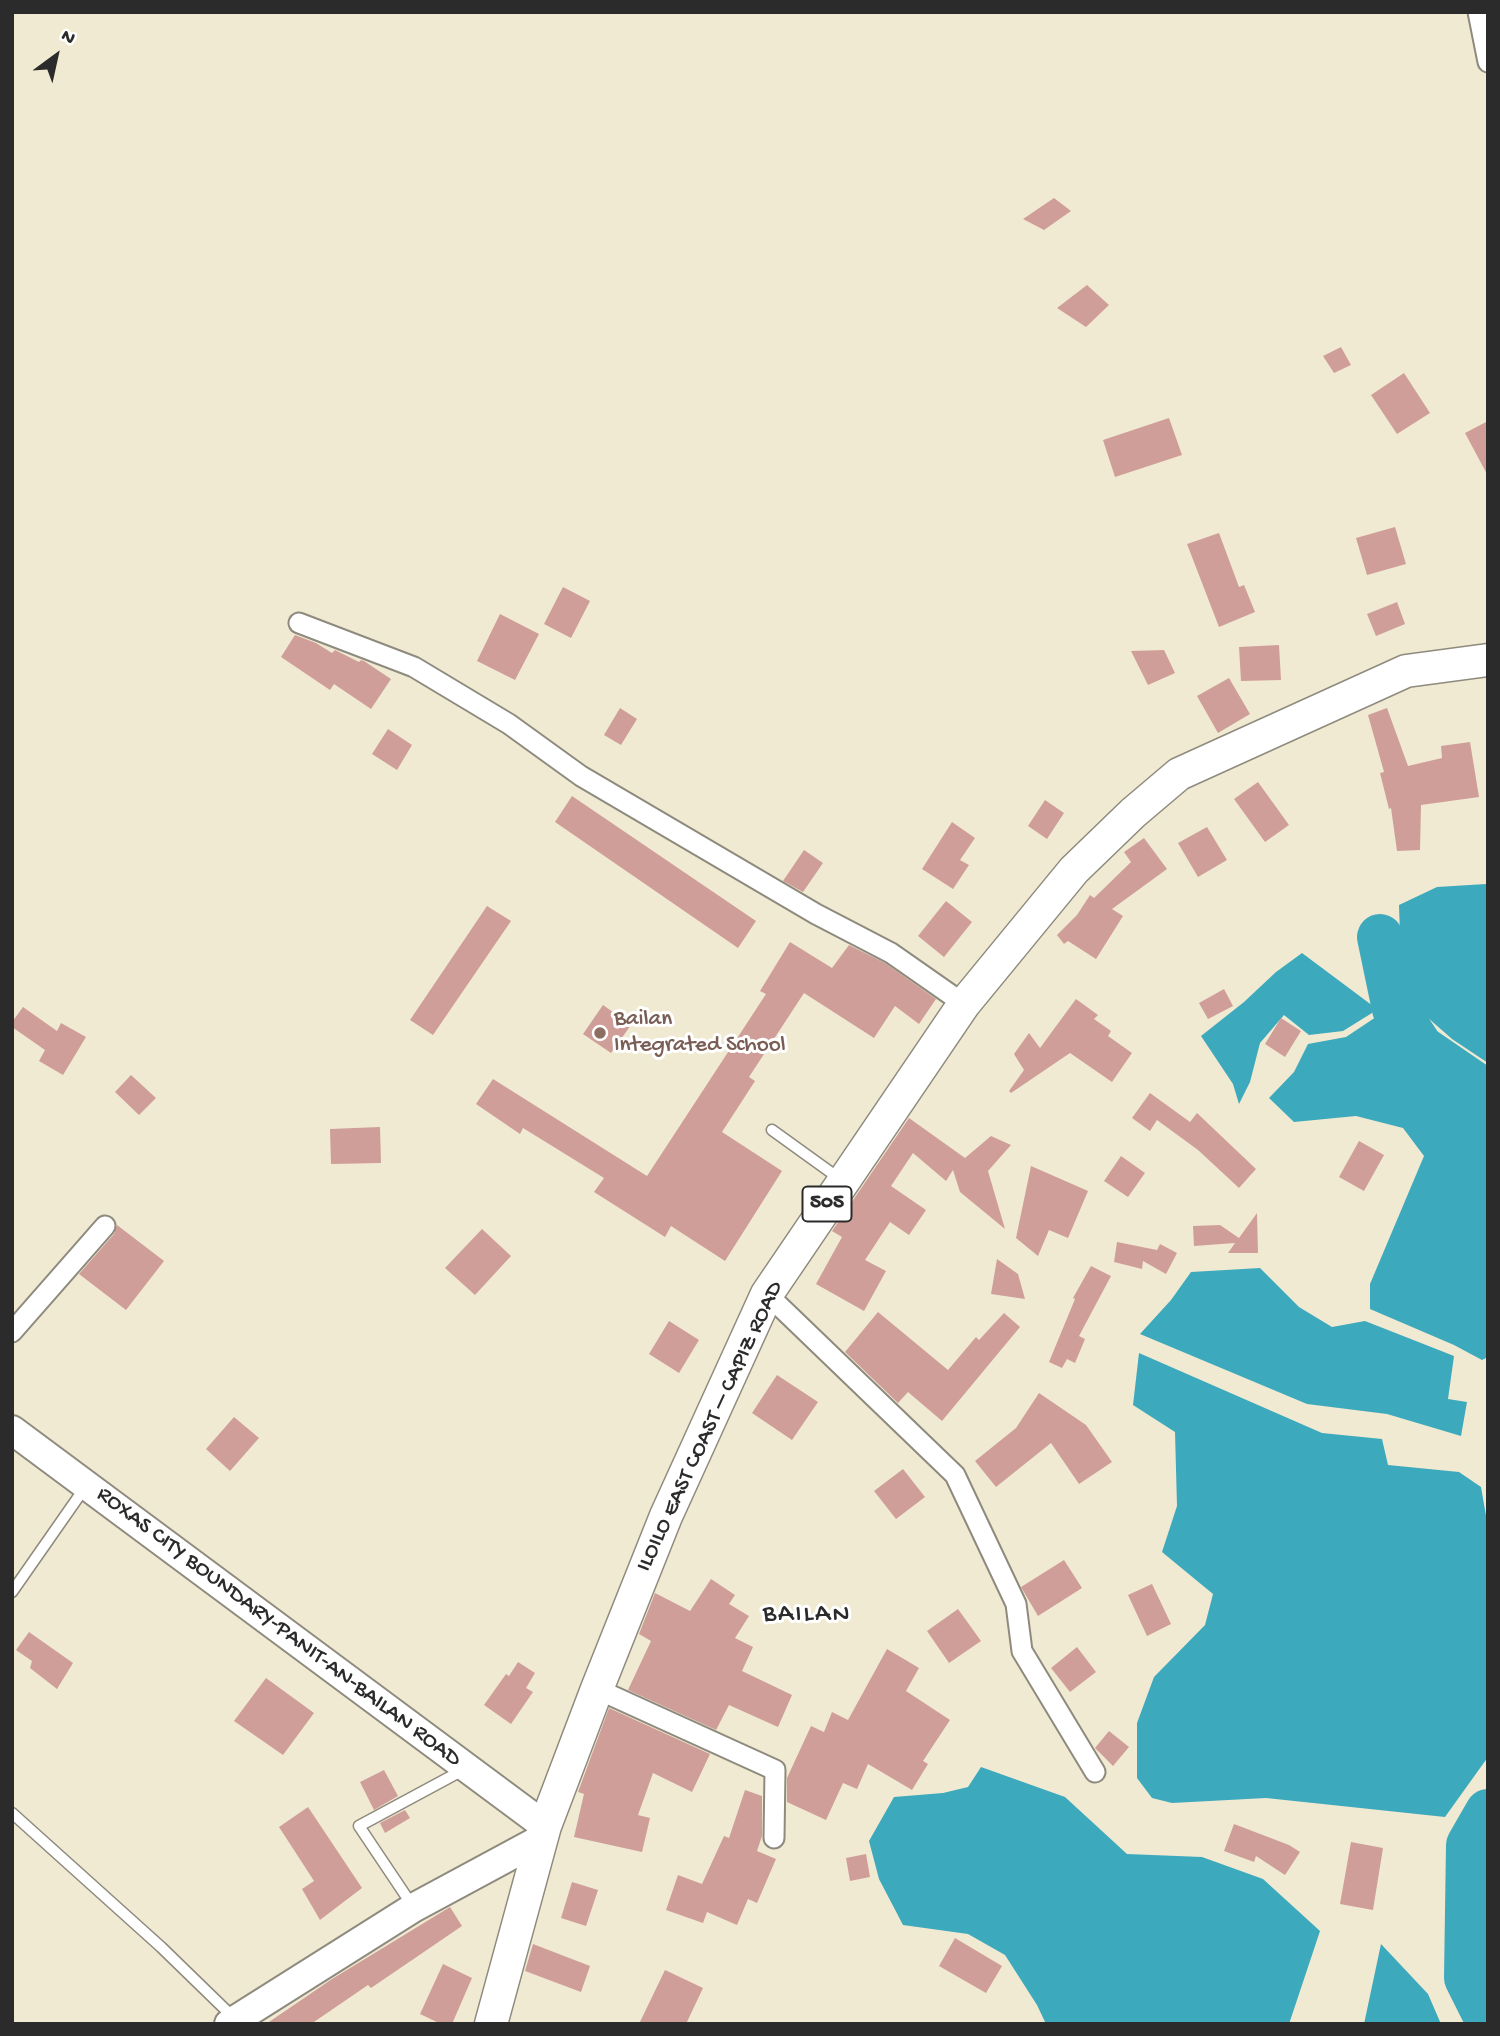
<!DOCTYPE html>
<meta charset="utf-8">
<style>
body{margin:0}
#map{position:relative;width:1500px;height:2036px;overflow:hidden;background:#f0ead2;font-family:"Gochi Hand",sans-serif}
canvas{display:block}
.frame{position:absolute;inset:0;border:14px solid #2b2b2b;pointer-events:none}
.north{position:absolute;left:21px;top:21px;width:70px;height:70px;-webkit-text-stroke:5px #fff;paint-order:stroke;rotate:33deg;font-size:19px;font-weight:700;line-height:28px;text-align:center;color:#2b2b2b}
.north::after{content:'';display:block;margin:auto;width:24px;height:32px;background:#2b2b2b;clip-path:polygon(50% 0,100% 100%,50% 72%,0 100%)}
</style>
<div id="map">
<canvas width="1500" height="2036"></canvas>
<div class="frame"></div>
<div class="north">N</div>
</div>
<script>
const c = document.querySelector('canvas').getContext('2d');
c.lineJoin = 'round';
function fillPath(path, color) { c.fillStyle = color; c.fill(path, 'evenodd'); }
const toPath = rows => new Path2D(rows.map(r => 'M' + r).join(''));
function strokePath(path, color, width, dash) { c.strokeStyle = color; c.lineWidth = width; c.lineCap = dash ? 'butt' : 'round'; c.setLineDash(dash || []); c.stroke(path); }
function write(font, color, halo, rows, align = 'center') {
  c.font = font + ' "Gochi Hand",sans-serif'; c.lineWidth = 6; c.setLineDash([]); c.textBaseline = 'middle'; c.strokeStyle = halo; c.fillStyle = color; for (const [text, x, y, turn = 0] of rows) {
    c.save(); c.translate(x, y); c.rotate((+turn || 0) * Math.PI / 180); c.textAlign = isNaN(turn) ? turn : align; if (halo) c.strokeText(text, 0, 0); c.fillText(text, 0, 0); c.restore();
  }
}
fillPath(toPath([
 [1486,884,1488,890,1488,1063,1452,1039,1419,1010,1401,966,1399,905,1437,887],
 [1302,953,1373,1006,1372,1013,1343,1031,1309,1035,1284,1015,1260,1043,1250,1082,1239,1104,1233,1084,1201,1036,1244,1002,1276,972],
 [1376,1017,1420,1070,1488,1114,1488,1357,1482,1360,1454,1345,1370,1309,1370,1284,1424,1156,1403,1128,1356,1116,1294,1122,1269,1098,1294,1072,1308,1044,1346,1037],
 [1260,1268,1299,1307,1332,1327,1365,1321,1454,1356,1448,1399,1467,1402,1461,1436,1387,1414,1307,1404,1140,1334,1171,1300,1191,1272],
 [1139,1353,1322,1433,1382,1439,1388,1465,1459,1472,1481,1487,1488,1527,1488,1757,1445,1817,1266,1798,1172,1803,1152,1798,1137,1778,1137,1723,1154,1677,1205,1625,1213,1594,1162,1552,1177,1506,1175,1432,1133,1405],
 [981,1767,1065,1797,1127,1854,1202,1857,1263,1879,1320,1931,1289,2024,1046,2024,1037,2005,1005,1955,968,1934,903,1925,879,1879,869,1841,894,1797,943,1793,968,1787],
 [1381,1944,1428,1994,1441,2024,1364,2024]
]), '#3da9bd');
strokePath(toPath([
 [1380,937,1395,1009,1421,1048,1488,1094],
 [1488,1812,1469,1845,1467,1978,1488,2020]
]), '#3da9bd', 46);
fillPath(toPath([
 [1054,198,1071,211,1044,230,1023,219],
 [1087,285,1109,305,1086,327,1057,308],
 [1341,347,1351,365,1334,373,1323,356],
 [1404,373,1430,413,1397,434,1371,395],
 [1169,418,1182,455,1115,477,1103,440],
 [1488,421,1488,476,1465,433],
 [1395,527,1406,564,1367,575,1356,538],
 [1219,533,1239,587,1244,585,1255,612,1219,627,1187,544],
 [563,587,590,601,571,638,544,624],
 [1397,602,1405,624,1376,636,1367,614],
 [500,614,539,634,515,680,477,661],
 [295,635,316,643,332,653,335,650,359,662,361,660,364,661,391,679,371,709,334,684,330,690,281,657],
 [1279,645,1281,680,1241,681,1239,647],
 [1164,650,1175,673,1148,685,1131,651],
 [1229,678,1250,714,1218,733,1197,696],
 [620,708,637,719,621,745,604,735],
 [1387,708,1408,766,1442,758,1441,746,1470,742,1479,797,1421,805,1420,850,1397,851,1391,808,1389,809,1380,773,1384,772,1368,715],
 [388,729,412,745,397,770,372,754],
 [1258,782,1289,825,1265,842,1234,799],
 [572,796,756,921,738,948,555,822],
 [1045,800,1064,813,1047,839,1028,826],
 [952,822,975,838,960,860,969,865,953,889,922,869],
 [1207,827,1227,860,1198,877,1178,843],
 [1144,838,1167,869,1112,909,1123,916,1096,959,1068,941,1064,944,1057,935,1077,915,1090,895,1094,898,1131,862,1124,852],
 [804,850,823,863,803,892,783,881],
 [946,901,972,922,944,957,918,936],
 [487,906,511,921,433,1035,410,1020],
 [790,942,832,968,849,945,885,963,936,999,919,1024,895,1006,874,1038,804,993,749,1077,755,1081,722,1132,782,1171,725,1261,671,1226,665,1237,594,1192,604,1178,523,1128,520,1134,476,1104,493,1079,647,1176,766,994,760,991],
 [1224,989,1233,1006,1208,1019,1199,1003],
 [1076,999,1098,1015,1094,1019,1111,1031,1108,1036,1132,1053,1112,1082,1070,1053,1011,1093,1009,1091,1024,1070,1014,1054,1029,1033,1040,1048],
 [603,1005,631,1025,611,1053,583,1034],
 [23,1007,57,1031,61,1023,86,1037,63,1075,39,1061,45,1050,12,1027,12,1022],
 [1281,1018,1301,1031,1285,1057,1265,1044],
 [131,1075,156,1098,139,1115,115,1092],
 [1150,1093,1190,1122,1197,1113,1256,1169,1239,1188,1198,1150,1157,1120,1150,1131,1132,1118],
 [909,1118,965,1158,991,1136,1011,1145,988,1171,1005,1229,960,1192,953,1170,946,1181,913,1153,891,1186,926,1210,909,1235,890,1222,865,1260,886,1271,864,1311,816,1284,842,1237,832,1231],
 [380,1127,381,1163,331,1164,330,1129],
 [1359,1141,1384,1155,1364,1191,1339,1177],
 [1121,1156,1145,1173,1128,1197,1104,1181],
 [1031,1166,1088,1191,1068,1238,1049,1230,1038,1256,1016,1238],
 [1257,1213,1258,1253,1228,1253,1235,1243,1194,1246,1193,1226,1220,1225,1239,1238],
 [117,1225,164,1261,126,1310,79,1274,114,1234],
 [482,1229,511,1256,475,1295,445,1268],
 [1117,1242,1157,1250,1160,1244,1177,1253,1166,1274,1143,1261,1142,1269,1114,1262],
 [997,1259,1018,1274,1025,1299,991,1294],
 [1091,1266,1111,1276,1079,1336,1085,1339,1075,1363,1067,1359,1062,1368,1049,1362,1075,1299,1073,1298],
 [878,1312,948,1370,976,1337,979,1340,1004,1313,1020,1327,942,1421,908,1392,898,1403,845,1352],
 [669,1321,699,1340,679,1373,649,1354],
 [777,1375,818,1402,792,1440,752,1413],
 [1039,1393,1086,1425,1112,1462,1079,1484,1051,1443,996,1487,975,1461,1016,1428],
 [234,1417,259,1438,230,1471,206,1449],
 [903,1469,925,1497,896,1519,874,1491],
 [1064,1560,1082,1588,1038,1616,1021,1587],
 [711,1579,735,1595,729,1604,749,1616,735,1638,753,1647,742,1671,792,1695,778,1727,729,1705,716,1730,628,1690,651,1641,639,1634,655,1593,690,1611],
 [1152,1584,1171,1624,1147,1636,1128,1595],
 [958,1609,981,1641,949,1663,927,1631],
 [29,1632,73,1663,57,1689,30,1668,32,1661,16,1650],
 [1077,1647,1096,1672,1070,1692,1051,1668],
 [887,1649,919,1668,906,1691,950,1720,923,1761,928,1764,912,1790,868,1764,857,1789,843,1783,826,1820,787,1802,787,1778,811,1726,824,1732,832,1712,848,1720],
 [518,1662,535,1673,526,1688,533,1692,511,1724,484,1705,506,1674,509,1676],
 [266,1678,314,1713,283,1755,234,1721],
 [609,1708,710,1754,692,1792,653,1773,638,1815,650,1818,642,1852,574,1837,584,1794,578,1792],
 [1109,1731,1129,1747,1113,1766,1095,1748],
 [384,1770,398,1796,374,1810,360,1782],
 [745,1790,762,1796,762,1836,757,1851,776,1859,757,1903,748,1899,737,1925,707,1912,703,1923,666,1910,678,1875,702,1884,724,1836,729,1838],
 [308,1807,362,1888,320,1920,302,1889,314,1881,279,1827],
 [405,1810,410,1818,385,1833,380,1823],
 [1234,1824,1289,1845,1300,1852,1285,1875,1256,1856,1254,1862,1224,1851],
 [1351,1842,1383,1848,1373,1910,1340,1904],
 [866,1854,870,1877,850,1881,846,1858],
 [572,1882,598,1890,586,1926,561,1918],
 [450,1907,462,1926,371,1988,368,1985,311,2024,266,2024,332,1979],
 [955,1938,1002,1966,986,1993,939,1966],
 [533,1944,590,1966,581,1992,525,1971],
 [443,1964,472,1978,452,2024,441,2024,420,2014],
 [665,1970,703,1988,686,2024,639,2024]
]), '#d09e98');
const service = toPath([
 [772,1130,840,1179],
 [12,1592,86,1486],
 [12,1813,161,1947,233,2017],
 [412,1905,359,1826,463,1770]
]);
const minor = toPath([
 [1478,12,1488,62],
 [299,623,414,667,509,724,581,776,816,914,891,953,964,1004],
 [767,1294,955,1475,1016,1604,1022,1651,1095,1772],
 [12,1332,105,1226],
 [597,1689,775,1770,774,1838]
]);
const secondary = toPath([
 [12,1430,545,1826],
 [229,2024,413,1908,541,1839]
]);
const primary = toPath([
 [491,2024,545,1826,597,1689,666,1516,767,1294,964,1004,1074,870,1133,813,1179,774,1406,671,1488,660]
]);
strokePath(service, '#8e8a7e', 13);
strokePath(minor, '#8e8a7e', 23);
strokePath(secondary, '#8e8a7e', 32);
strokePath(primary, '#8e8a7e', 35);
strokePath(service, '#fff', 10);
strokePath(minor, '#fff', 19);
strokePath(secondary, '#fff', 28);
strokePath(primary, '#fff', 32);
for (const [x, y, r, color] of [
 [600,1033,7,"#8d6e63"]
]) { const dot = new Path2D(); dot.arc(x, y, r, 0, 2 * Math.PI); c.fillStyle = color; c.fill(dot); strokePath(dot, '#fff', 2.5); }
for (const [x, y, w] of [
 [827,1204,49]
]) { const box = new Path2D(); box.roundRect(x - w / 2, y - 17.5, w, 35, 5); c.fillStyle = '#fff'; c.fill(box); strokePath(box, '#2b2b2b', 2); }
write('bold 21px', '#2b2b2b', null, [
 ["505",827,1204]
]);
write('23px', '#785e54', '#fff', [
 ["Bailan",614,1020],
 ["Integrated School",614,1046]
], 'left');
write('23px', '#2b2b2b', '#fff', [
 ["ILOILO EAST COAST – CAPIZ ROAD",711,1427,-65],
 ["ROXAS CITY BOUNDARY-PANIT-AN-BAILAN ROAD",278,1628,37]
]);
c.letterSpacing = '2px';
write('26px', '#2b2b2b', '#fff', [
 ["BAILAN",807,1616]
]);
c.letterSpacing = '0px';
</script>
